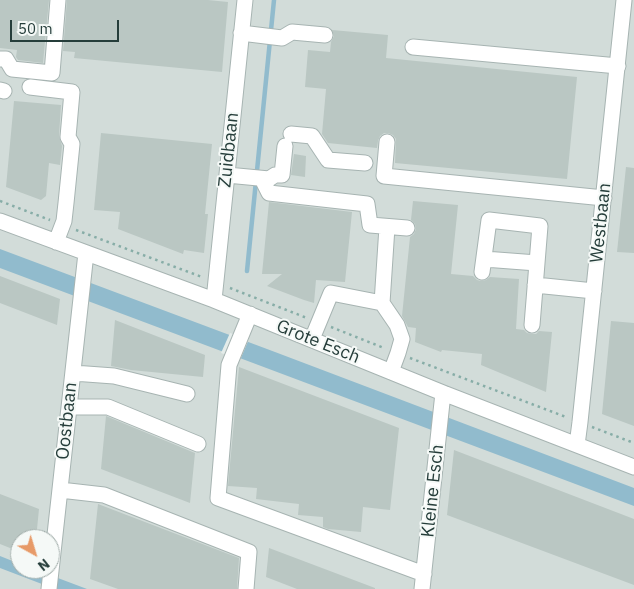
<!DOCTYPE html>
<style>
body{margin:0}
#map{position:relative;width:634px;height:589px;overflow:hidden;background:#e4ecea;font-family:"IBM Plex Sans",sans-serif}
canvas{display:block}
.north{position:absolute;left:10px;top:529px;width:50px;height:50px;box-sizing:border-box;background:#f5f9f7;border:1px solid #a2aeab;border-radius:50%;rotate:141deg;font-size:14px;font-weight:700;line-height:20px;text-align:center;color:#253d3a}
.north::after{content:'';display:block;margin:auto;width:18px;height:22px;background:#e79a68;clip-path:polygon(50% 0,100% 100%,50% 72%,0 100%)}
.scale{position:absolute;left:10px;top:20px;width:109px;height:22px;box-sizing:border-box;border:2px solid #253d3a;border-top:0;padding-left:6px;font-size:15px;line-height:18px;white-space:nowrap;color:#253d3a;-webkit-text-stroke:4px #f5f9f7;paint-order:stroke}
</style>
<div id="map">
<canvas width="634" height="589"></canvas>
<div class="north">N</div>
<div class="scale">50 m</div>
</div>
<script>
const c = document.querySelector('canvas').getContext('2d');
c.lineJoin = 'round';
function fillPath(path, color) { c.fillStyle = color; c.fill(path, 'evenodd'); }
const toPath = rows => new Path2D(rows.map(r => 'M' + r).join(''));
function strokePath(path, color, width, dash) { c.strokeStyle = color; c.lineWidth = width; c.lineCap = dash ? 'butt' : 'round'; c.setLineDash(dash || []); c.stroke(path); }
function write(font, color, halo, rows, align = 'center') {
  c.font = font + ' "IBM Plex Sans",sans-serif'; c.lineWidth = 4; c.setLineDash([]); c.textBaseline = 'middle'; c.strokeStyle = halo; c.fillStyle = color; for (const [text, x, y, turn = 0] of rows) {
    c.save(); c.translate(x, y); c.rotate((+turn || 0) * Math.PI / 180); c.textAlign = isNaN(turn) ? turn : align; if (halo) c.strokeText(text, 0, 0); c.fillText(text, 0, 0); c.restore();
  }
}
fillPath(toPath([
 [0,0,634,0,634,589,0,589],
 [20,539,50,539,50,569,20,569]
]), '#d2dcd9');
fillPath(toPath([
 [0,249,275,352,634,488,634,506,0,268],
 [0,556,20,564,20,569,34,569,87,589,55,589,0,568]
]), '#91bbcd');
fillPath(toPath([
 [230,333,249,339,240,360,221,353]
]), '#e4ecea');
strokePath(toPath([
 [247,271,274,0]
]), '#91bbcd', 4.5);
fillPath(toPath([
 [0,0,49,0,43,63,18,60,16,57,17,50,0,48],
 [67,0,208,0,228,2,222,72,74,58,75,52,63,51],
 [332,30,388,35,386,58,577,77,567,179,395,163,396,139,393,135,388,133,384,133,380,136,378,141,377,148,328,143,322,134,326,89,305,87,308,50,330,52,331,42,334,36],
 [14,101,61,105,59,136,62,146,60,165,49,163,46,196,41,200,6,187],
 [101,133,212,144,205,214,208,214,204,253,184,250,183,254,118,229,120,212,94,210],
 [294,154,306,156,305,177,291,175],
 [626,167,634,168,634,253,617,252],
 [413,201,458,205,451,274,473,276,477,280,481,281,486,280,490,277,519,279,516,329,524,330,527,333,532,334,536,334,539,331,552,332,546,392,481,365,482,354,442,350,441,352,415,342,416,328,408,327,402,316,410,237,414,234,416,229,415,224,411,220],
 [269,202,352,212,345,282,316,280,314,303,304,300,267,286,282,274,262,274],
 [0,276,60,299,57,325,0,303],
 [115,320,205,355,203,377,131,370,111,366],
 [611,321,634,323,634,426,602,414],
 [239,367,399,428,390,510,363,507,361,532,328,529,323,527,323,517,298,515,299,504,256,499,257,488,228,486],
 [106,416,195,453,190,503,101,469],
 [454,450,634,519,634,585,447,515],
 [0,494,39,509,36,539,20,539,20,552,0,544],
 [98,504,239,558,237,589,118,589,90,579],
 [269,548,375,588,375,589,297,589,266,577]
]), '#bac7c3');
const minor = toPath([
 [241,33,282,38,292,32,325,35],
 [413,47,618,66],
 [0,59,6,59,12,69,52,73,58,0],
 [30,87,72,92,68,137,72,144,66,203,64,221,56,242],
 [0,90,4,91],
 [291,134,312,136,328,160,365,163],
 [387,142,384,176,604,198],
 [227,175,269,179,275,175,282,175,285,146],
 [262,179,269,193,367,204,370,225,407,228],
 [0,221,214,300,443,393,634,467],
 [484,259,537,263],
 [482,272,489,220,540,226,532,325],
 [535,285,594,291],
 [214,300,245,0],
 [382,303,397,325,402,339,398,353,391,372],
 [250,314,229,365,218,498,424,574],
 [312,339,331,293,382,303,387,227],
 [73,373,114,376,187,394],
 [69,407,108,407,198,444],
 [577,445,580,422,624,0],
 [60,490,104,495,249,552,246,589],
 [49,589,86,253],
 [422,589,443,393]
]);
strokePath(minor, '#a7b4b2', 17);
strokePath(toPath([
 [0,201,50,220],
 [76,230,202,277],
 [230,288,307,318],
 [331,327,384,348],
 [410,358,566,417],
 [592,427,634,443]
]), '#87ada7', 2.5, [2.5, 4]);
strokePath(minor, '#fff', 15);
write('18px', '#253d3a', '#f5f9f7', [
 ["Zuidbaan",229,150,-84],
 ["Westbaan",601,223,-84],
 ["Grote Esch",318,342,22],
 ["Oostbaan",67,421,-84],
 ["Kleine Esch",433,491,-84]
]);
</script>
